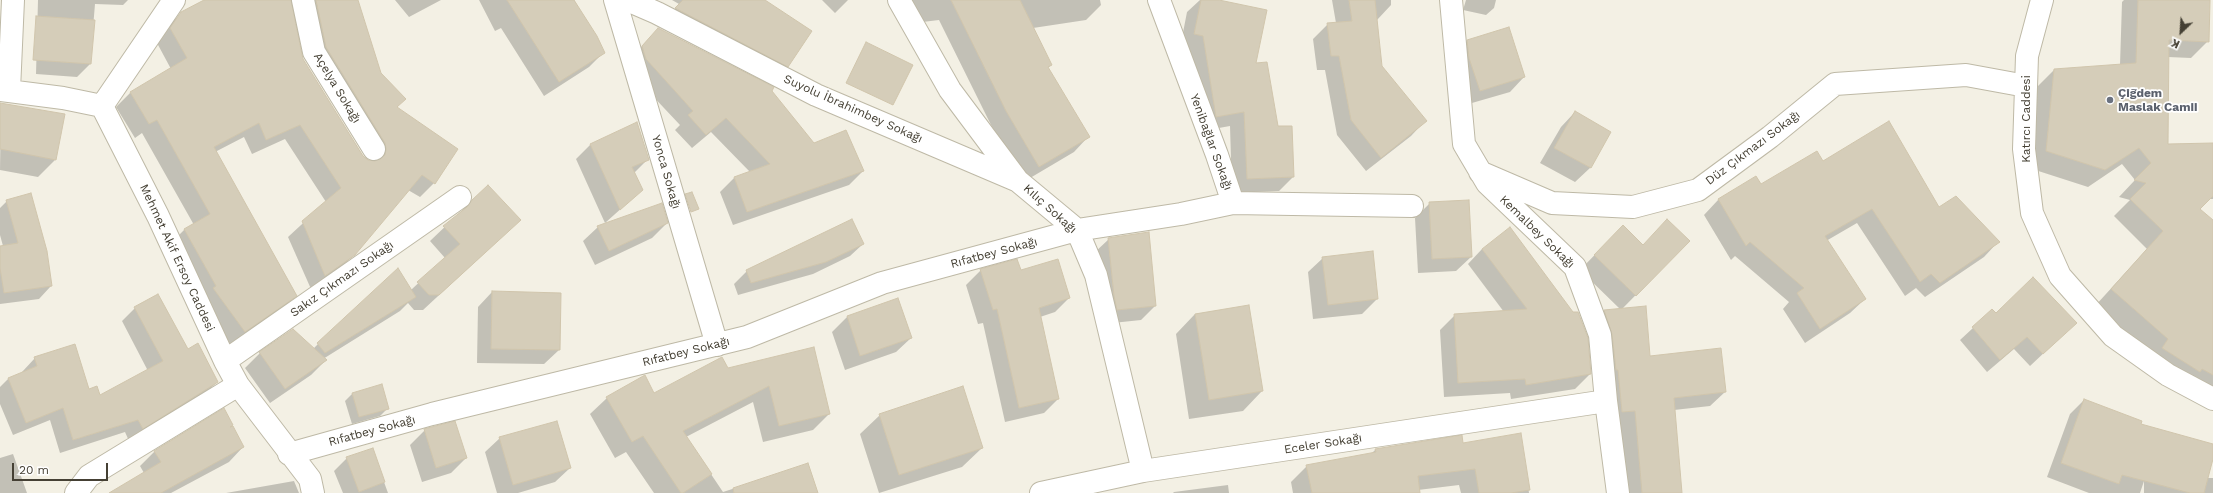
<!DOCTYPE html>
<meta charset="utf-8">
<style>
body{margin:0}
#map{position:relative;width:2213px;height:493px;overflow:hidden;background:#f3f0e4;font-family:"Work Sans",sans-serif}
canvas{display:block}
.north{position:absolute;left:2161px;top:12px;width:40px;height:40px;-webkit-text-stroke:3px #fff;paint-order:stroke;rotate:205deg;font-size:11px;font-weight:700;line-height:16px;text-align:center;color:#454034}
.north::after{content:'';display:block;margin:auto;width:14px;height:18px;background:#454034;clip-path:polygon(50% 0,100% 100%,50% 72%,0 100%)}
.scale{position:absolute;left:12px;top:463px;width:96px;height:18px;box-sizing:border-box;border:2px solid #454034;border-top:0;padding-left:5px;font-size:12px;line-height:14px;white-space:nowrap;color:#454034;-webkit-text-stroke:3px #fff;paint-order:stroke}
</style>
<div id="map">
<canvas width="2213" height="493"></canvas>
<div class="north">K</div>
<div class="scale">20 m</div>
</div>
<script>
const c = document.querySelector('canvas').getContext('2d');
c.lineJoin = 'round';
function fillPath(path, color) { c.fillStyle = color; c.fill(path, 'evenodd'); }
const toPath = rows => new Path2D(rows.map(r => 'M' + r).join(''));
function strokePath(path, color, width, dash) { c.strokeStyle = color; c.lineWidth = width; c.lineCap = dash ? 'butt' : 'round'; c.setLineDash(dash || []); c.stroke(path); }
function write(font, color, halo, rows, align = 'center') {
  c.font = font + ' "Work Sans",sans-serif'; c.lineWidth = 3.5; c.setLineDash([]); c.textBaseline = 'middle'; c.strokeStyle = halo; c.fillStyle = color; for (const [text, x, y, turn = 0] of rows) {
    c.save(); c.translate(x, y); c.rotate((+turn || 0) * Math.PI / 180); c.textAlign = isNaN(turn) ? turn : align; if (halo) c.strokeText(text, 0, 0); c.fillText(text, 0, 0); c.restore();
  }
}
fillPath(toPath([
 [38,0,128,0,123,5,95,4,90,64,77,77,36,74],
 [207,0,352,0,380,74,434,183,420,197,408,190,354,255,339,269,311,289,288,237,326,202,285,139,252,154,244,137,215,152,296,295,281,310,230,345,200,303,170,244,184,230,194,225,142,133,135,138,116,107,130,93,171,69,157,43,167,28,181,13],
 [290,2,293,2,372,162,363,156,302,59],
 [395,0,441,0,409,17],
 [479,0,574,0,604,52,589,67,544,96,501,28,495,31],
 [672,0,764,0,787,66,773,81,662,23,679,4],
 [822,0,848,0,835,13],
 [902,0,1100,0,1101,5,1086,20,1033,28,1051,65,1047,69,1088,137,1074,152,1025,181,991,125,939,20,906,24],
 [1200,0,1214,0,1277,127,1293,177,1279,191,1232,193,1230,126,1202,131,1180,48,1187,12],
 [1332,0,1391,0,1391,5,1377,20,1381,66,1425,121,1411,136,1366,171,1337,135,1325,70,1317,70,1313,39,1328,24,1336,23],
 [1466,0,1496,0,1494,8,1486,15,1463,10],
 [2124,0,2209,0,2208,41,2191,58,2168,57,2167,145,2213,144,2213,199,2209,199,2199,210,2213,221,2213,402,2182,388,2095,306,2147,249,2114,216,2130,200,2119,197,2135,180,2122,164,2088,187,2029,168,2037,87,2054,70,2120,65,2122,2],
 [658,29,770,91,814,144,863,171,849,185,733,225,720,192,734,178,750,172,711,132,692,148,675,130,680,125,632,74,628,61],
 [1468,40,1524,77,1510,92,1465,105,1453,55],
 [1,104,17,106,18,119,55,160,38,177,0,170],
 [1575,112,1610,132,1590,168,1575,182,1540,163,1561,127],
 [637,123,648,159,634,173,642,190,605,223,576,159,590,145],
 [1822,162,1939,209,1998,242,1984,257,1925,297,1916,288,1905,296,1857,223,1826,241,1865,299,1850,313,1805,343,1783,309,1789,302,1735,256,1731,260,1704,215,1718,200,1756,177,1761,186],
 [473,200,505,234,423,310,414,310,408,303,400,311,323,359,326,360,311,375,270,403,245,368,260,353,293,330,313,349,318,344,411,290,445,258,430,241],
 [7,201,51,286,39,299,0,304,0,247,3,246,0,235,0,208],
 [1430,203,1471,257,1456,271,1418,273,1415,218],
 [667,223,652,238,595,265,583,241,598,227],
 [1623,226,1643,246,1689,241,1622,309,1649,357,1725,392,1710,406,1674,410,1681,493,1627,493,1620,426,1608,427,1590,325,1604,311,1620,309,1580,270],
 [1109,239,1155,306,1141,320,1103,324,1094,253],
 [863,244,850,256,813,274,738,295,734,284,747,271],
 [1482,249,1590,374,1575,389,1511,399,1510,393,1444,397,1440,330,1455,315,1504,312,1468,264],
 [1323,258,1377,299,1362,314,1313,319,1308,272],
 [981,270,1020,271,1069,298,1055,312,1040,317,1058,399,1044,413,1005,422,983,323,978,324,966,285],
 [492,292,559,350,544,364,477,363,478,307],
 [897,300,911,338,896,352,845,370,832,332,847,317],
 [1248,306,1262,391,1243,411,1189,419,1176,334,1195,314],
 [135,308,187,350,217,382,204,395,129,441,125,432,60,453,50,420,13,435,0,404,0,387,8,379,22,373,22,372,35,358,99,396,148,371,122,321],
 [1996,314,2063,335,2030,366,2014,349,1987,372,1960,340,1973,328],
 [813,348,829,414,813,430,763,442,753,402,686,437,723,492,807,465,817,493,654,493,626,452,615,458,590,414,607,398,654,394,727,369],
 [353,393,387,409,380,416,352,424,345,401],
 [2084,400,2140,425,2213,445,2213,455,2207,478,2213,478,2213,493,2144,493,2144,481,2140,493,2089,493,2047,477,2070,414],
 [880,415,982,448,962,467,879,493,860,434],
 [228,428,243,447,229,462,171,493,111,493,144,473,140,466,155,451],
 [425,430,466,458,451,473,422,482,410,445],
 [1520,434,1529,493,1461,493,1459,485,1418,490,1419,493,1293,493,1291,482,1307,466,1371,454,1376,449,1462,444],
 [500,438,570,468,555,482,518,493,497,493,485,452],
 [372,449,388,493,343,493,334,471,347,458],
 [13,454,27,493,0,493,0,458],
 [294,481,299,493,226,493],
 [1228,485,1229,493,1173,493,1174,492]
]), '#0003');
const building = toPath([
 [204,0,291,0,303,59,363,156,368,160,375,161,385,155,386,149,385,143,326,47,316,0,358,0,381,73,406,99,397,107,458,149,435,184,422,175,355,255,325,276,302,221,341,188,300,125,266,140,259,123,214,147,297,296,245,332,213,288,216,286,184,229,210,214,157,120,149,124,130,92,187,58,170,28,181,12,204,0],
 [507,0,574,0,597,36,605,53,559,82,507,0],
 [683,0,765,0,812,31,788,67,675,8,683,0],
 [951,0,1020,0,1052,65,1048,67,1090,137,1039,167,1006,111,951,0],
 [1201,0,1219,0,1267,10,1256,63,1267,62,1278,126,1292,126,1294,177,1247,179,1244,112,1216,117,1203,36,1194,34,1201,0],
 [1349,0,1375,0,1382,66,1427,121,1381,158,1351,120,1339,56,1331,56,1327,23,1352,21,1349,0],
 [2138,0,2210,0,2209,42,2169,40,2168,144,2213,143,2213,196,2200,209,2213,220,2213,375,2202,369,2200,372,2162,348,2168,339,2111,289,2163,231,2130,199,2146,183,2134,180,2151,163,2139,148,2105,170,2046,151,2054,69,2136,63,2138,0],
 [36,16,95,20,91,64,33,60,36,16],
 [1509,27,1525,77,1480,91,1469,58,1467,40,1509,27],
 [658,28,774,87,772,91,814,143,846,130,864,171,747,212,734,177,770,164,726,118,706,135,688,115,693,111,646,59,642,46,658,28],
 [866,42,913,65,893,105,846,83,866,42],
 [0,103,65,114,56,160,0,149,0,103],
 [1575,111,1611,132,1591,168,1554,148,1575,111],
 [1889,121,1939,207,1956,196,2000,242,1940,283,1931,274,1920,282,1872,209,1825,236,1866,299,1820,329,1797,293,1804,288,1750,242,1746,246,1718,199,1756,176,1761,184,1817,151,1823,161,1889,121],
 [637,122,649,160,632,167,643,190,620,210,590,144,637,122],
 [488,185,521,220,439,295,429,295,417,282,460,244,443,226,467,207,472,200,488,185],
 [692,192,699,209,691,212,685,194,692,192],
 [31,193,47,251,52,286,4,293,0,268,0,246,18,243,6,200,31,193],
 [1469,200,1472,257,1432,259,1429,202,1469,200],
 [662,203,668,223,609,251,597,226,662,203],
 [852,219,864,244,826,262,751,283,746,270,852,219],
 [1667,219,1690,241,1636,296,1594,255,1623,225,1643,245,1667,219],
 [1510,227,1573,312,1578,312,1588,338,1591,374,1526,385,1525,379,1458,383,1454,314,1527,309,1482,249,1510,227],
 [1149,232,1156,306,1117,310,1114,296,1108,238,1149,232],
 [1373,251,1378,299,1328,305,1322,257,1373,251],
 [1017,259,1021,270,1058,259,1070,298,1039,308,1059,399,1019,408,997,309,993,310,980,269,1017,259],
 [398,268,416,297,325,353,317,343,398,268],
 [2033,277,2077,323,2043,354,2027,337,2000,360,1972,327,1992,309,1996,313,2033,277],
 [492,291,561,293,560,350,491,349,492,291],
 [158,294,188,349,198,343,218,382,143,429,138,420,73,440,63,408,26,423,8,378,37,366,34,357,75,344,89,389,97,386,100,395,163,361,134,307,158,294],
 [898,298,912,338,860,356,847,316,898,298],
 [1249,305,1263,391,1209,400,1195,314,1249,305],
 [1646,306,1650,356,1721,348,1726,392,1674,398,1682,493,1642,493,1635,411,1622,412,1618,370,1616,370,1612,334,1604,310,1646,306],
 [293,329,327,360,285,389,259,352,293,329],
 [814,347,830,414,779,426,769,386,683,431,712,474,683,493,681,493,643,436,632,442,606,397,645,375,654,393,722,357,728,368,814,347],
 [382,384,389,409,359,417,352,393,382,384],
 [963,386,983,448,899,475,879,414,963,386],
 [2084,399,2142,421,2141,424,2213,444,2213,459,2204,493,2190,493,2122,475,2119,484,2061,463,2084,399],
 [224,408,233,425,230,427,233,426,244,447,161,493,109,493,161,462,154,451,224,408],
 [455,421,467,458,436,468,424,429,455,421],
 [557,421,571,468,513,485,499,437,557,421],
 [1521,433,1530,490,1511,493,1479,493,1475,469,1418,476,1420,493,1312,493,1306,465,1376,452,1375,449,1462,435,1463,443,1521,433],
 [373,448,385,482,359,492,346,457,373,448],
 [808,463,818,493,734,493,733,488,808,463]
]);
fillPath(building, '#d5cdb9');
strokePath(building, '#d0c5ac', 1);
const minor = toPath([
 [303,0,314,52,374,149],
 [615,0,717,345],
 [627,0,657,13,816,95,1018,181],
 [899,0,950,90,1018,181,1077,230,1096,275,1143,471],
 [1451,0,1464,144,1487,183,1575,267,1600,335,1606,401,1618,493],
 [2042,0,2027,56,2024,149,2032,213,2060,276,2113,336,2168,375,2213,399],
 [0,90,63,98,102,106,158,216,225,361,238,385,310,479,313,493],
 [9,90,13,0],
 [102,106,174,0],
 [1480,172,1552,203,1633,207,1698,190,1770,137,1835,84,1966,75,2026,86],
 [1233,203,1412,206],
 [225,361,460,197],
 [289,454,432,414,747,337,882,283,1077,230,1181,214,1233,203,1217,155,1159,0],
 [76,493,89,476,238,385],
 [1041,493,1143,471,1606,401]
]);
strokePath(minor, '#beb9a6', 24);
strokePath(minor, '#fff', 22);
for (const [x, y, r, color] of [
 [2110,100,4,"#6b7280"]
]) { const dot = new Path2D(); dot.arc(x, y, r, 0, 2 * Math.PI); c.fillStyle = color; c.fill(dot); strokePath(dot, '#fff', 1.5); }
write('12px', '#454034', '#fff', [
 ["Açelya Sokağı",337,88,59],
 ["Suyolu İbrahimbey Sokağı",853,109,24],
 ["Katırcı Caddesi",2026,119,-90],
 ["Yenibağlar Sokağı",1211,142,70],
 ["Düz Çıkmazı Sokağı",1753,148,-37],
 ["Yonca Sokağı",666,172,74],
 ["Kılıç Sokağı",1050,209,42],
 ["Kemalbey Sokağı",1537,232,44],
 ["Rıfatbey Sokağı",994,253,-15],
 ["Mehmet Akif Ersoy Caddesi",177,258,65],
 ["Sakız Çıkmazı Sokağı",342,279,-35],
 ["Rıfatbey Sokağı",686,352,-14],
 ["Rıfatbey Sokağı",372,431,-15],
 ["Eceler Sokağı",1323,444,-9]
]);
write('bold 12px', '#5b616d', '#fff', [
 ["Çiğdem",2118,93],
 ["Maslak Camii",2118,107]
], 'left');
</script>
